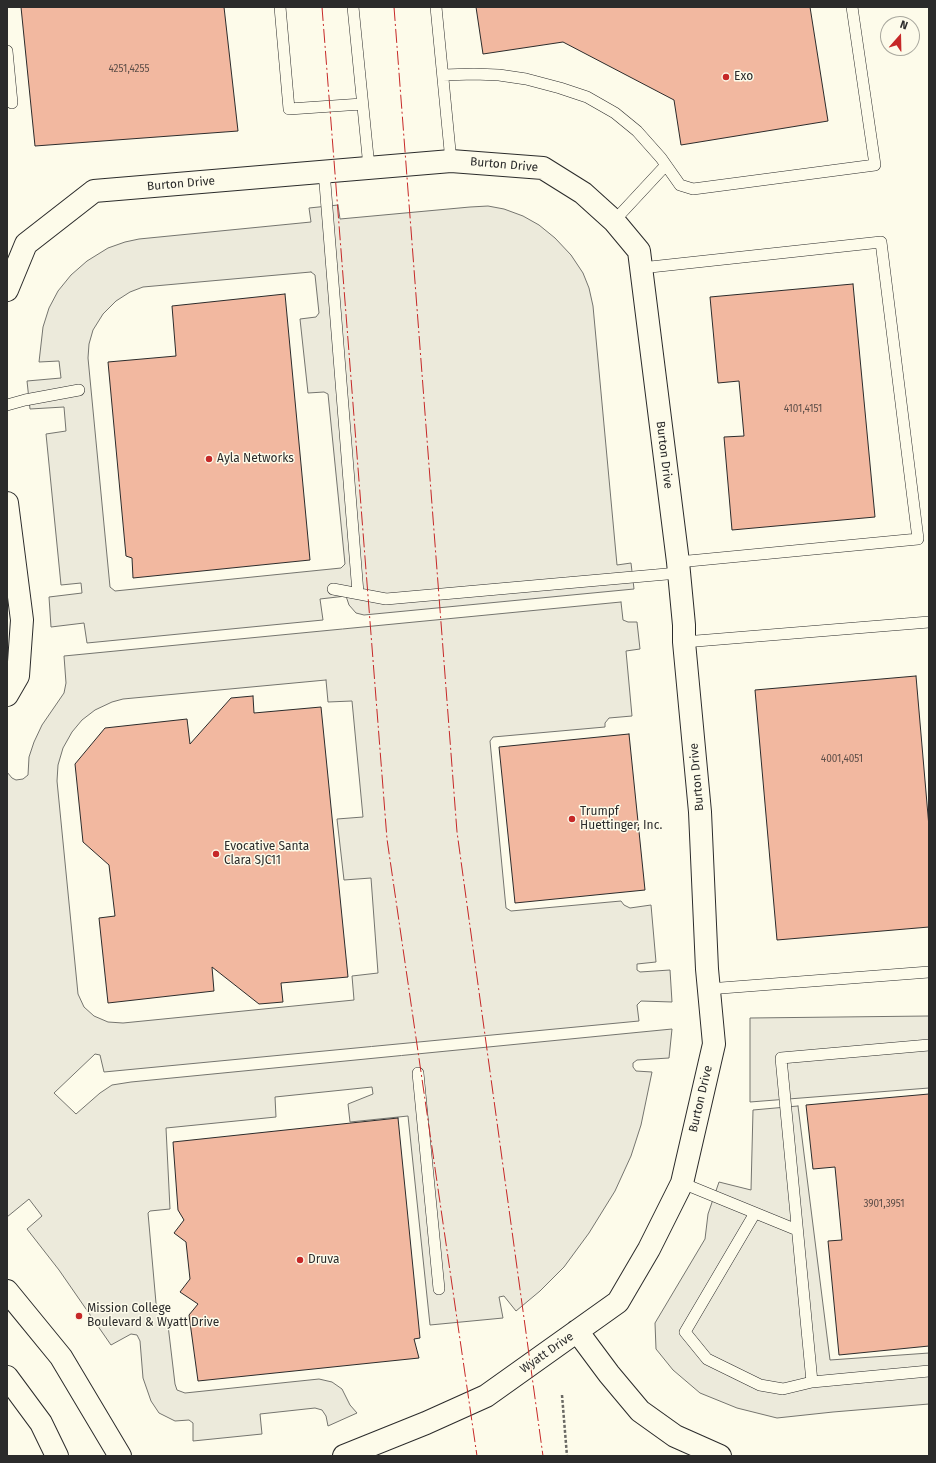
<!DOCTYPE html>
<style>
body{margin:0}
#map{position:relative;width:936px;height:1463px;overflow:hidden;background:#fdfbea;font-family:"Fira Sans",sans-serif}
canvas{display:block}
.frame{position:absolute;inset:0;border:8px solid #2b2b2b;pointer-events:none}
.north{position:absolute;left:880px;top:16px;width:40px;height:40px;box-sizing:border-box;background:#fdfbea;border:1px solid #a9a89e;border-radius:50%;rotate:20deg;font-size:11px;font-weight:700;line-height:16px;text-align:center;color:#2b2b2b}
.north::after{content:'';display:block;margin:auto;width:14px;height:18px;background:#c62828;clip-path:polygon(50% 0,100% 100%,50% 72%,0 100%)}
</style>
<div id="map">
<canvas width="936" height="1463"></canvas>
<div class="frame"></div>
<div class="north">N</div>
</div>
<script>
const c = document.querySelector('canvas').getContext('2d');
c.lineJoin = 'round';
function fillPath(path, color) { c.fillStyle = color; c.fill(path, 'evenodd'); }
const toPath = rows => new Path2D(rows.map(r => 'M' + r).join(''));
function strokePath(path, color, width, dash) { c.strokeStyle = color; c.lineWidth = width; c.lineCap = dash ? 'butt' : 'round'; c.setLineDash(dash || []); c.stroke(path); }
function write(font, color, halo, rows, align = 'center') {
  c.font = font + ' "Fira Sans",sans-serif'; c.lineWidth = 3; c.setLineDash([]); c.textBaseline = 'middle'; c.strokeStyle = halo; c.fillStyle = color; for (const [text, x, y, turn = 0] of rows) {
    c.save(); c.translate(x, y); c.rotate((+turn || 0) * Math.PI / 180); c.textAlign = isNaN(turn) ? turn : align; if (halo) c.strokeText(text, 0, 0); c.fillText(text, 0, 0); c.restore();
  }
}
const parking = toPath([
 [338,205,340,219,470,207,488,206,504,209,523,216,539,225,555,238,571,255,583,273,589,288,593,306,617,565,631,563,634,589,364,615,356,613,349,605,346,596,320,599,323,620,87,643,84,623,51,627,49,597,82,593,81,583,61,585,46,434,66,431,64,407,30,409,27,381,61,378,59,361,39,362,43,327,49,308,58,291,71,275,87,261,108,248,125,242,139,239,311,222,309,208,338,205],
 [311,272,315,275,319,313,316,317,300,319,308,393,324,392,328,394,345,564,341,568,115,591,110,587,88,358,89,344,93,330,103,314,116,301,130,292,143,287,311,272],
 [621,602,623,620,628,622,637,622,640,649,626,651,632,716,609,718,605,723,605,727,493,737,490,741,506,908,511,911,621,901,624,905,630,908,651,905,656,962,637,964,637,970,640,972,670,970,672,1002,641,1001,637,1005,639,1021,104,1072,100,1055,95,1054,54,1093,76,1114,100,1093,112,1085,131,1082,672,1029,669,1058,637,1060,633,1063,633,1067,636,1071,652,1072,641,1125,631,1156,615,1191,589,1233,564,1267,540,1291,516,1311,504,1296,499,1297,503,1318,430,1325,408,1116,350,1122,348,1104,373,1094,372,1087,275,1097,276,1117,166,1128,170,1209,150,1211,148,1213,156,1303,168,1325,175,1384,177,1390,185,1393,319,1379,332,1382,342,1389,350,1405,357,1413,328,1426,326,1416,322,1410,315,1408,260,1414,262,1434,193,1441,193,1423,189,1420,175,1421,159,1413,151,1401,143,1378,140,1341,137,1335,131,1334,111,1345,59,1270,27,1229,42,1216,29,1199,7,1217,7,772,12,778,16,780,23,779,28,775,29,757,34,742,42,725,64,693,66,683,64,656,621,602],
 [326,680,328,702,352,701,363,817,337,819,344,880,371,878,378,973,352,976,354,1000,123,1023,108,1022,94,1016,84,1007,78,994,57,781,58,765,63,748,72,732,82,720,95,710,112,702,123,699,326,680],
 [929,1016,929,1088,750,1102,750,1018,929,1016],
 [798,1106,830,1360,929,1353,929,1404,833,1412,777,1418,737,1408,700,1393,673,1370,656,1349,655,1323,705,1239,708,1214,719,1182,751,1190,753,1110,798,1106]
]);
fillPath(parking, '#eceadb');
strokePath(parking, '#74746e', 1);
const building = toPath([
 [21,7,224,7,238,131,35,146,21,7],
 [476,7,810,7,828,121,681,145,674,100,563,42,483,54,476,7],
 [853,284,875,517,732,530,724,437,744,436,739,381,718,383,710,297,853,284],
 [285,294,310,560,133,578,132,558,126,556,108,362,176,356,172,306,285,294],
 [916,676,929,827,929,927,777,940,755,690,916,676],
 [253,696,254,713,321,707,348,977,281,983,283,1002,259,1004,212,967,214,991,108,1003,99,918,115,916,109,865,83,842,75,764,105,728,187,719,190,744,231,698,253,696],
 [629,734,645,890,515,903,499,747,629,734],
 [929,1094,929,1346,839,1355,828,1241,842,1240,835,1167,813,1169,806,1105,929,1094],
 [398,1118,420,1338,414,1339,419,1358,198,1381,189,1315,198,1304,180,1292,190,1279,186,1242,174,1233,184,1220,178,1210,173,1142,398,1118]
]);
fillPath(building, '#f2b8a0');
strokePath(building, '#2b2b2b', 1);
const lane = toPath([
 [280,7,289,109,362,104],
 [353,7,369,167],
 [436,7,451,161],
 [7,51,12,103],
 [443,75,474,74,499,75,526,79,560,88,587,97,615,113,637,131,661,158,680,185,693,189,875,165,852,7],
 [324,171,358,593],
 [614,221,666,165],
 [641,268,881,242,918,539,678,562],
 [7,405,25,400,79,390],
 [333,589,386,599,678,573],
 [684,642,929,622],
 [708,989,929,972],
 [418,1073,439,1289],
 [682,1183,797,1230],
 [755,1213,685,1332,707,1359,760,1385,783,1389,812,1382,929,1371],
 [812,1382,781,1058,929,1045]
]);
const street = toPath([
 [7,290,26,244,94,191,451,161,543,168,583,193,614,221,639,251,678,562,684,625,684,642,700,812,707,969,714,1044,682,1183,649,1249,618,1302,486,1396,426,1423,344,1456],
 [7,503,22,620,18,676,7,695],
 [577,1331,609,1374,640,1411,675,1436,720,1456]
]);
const secondary = toPath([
 [7,1291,61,1357,120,1456],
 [7,1377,41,1423,57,1456]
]);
strokePath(lane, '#2b2b2b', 12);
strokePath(street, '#2b2b2b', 24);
strokePath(secondary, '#2b2b2b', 24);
strokePath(toPath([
 [562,1395,567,1456]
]), '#6a6964', 2.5, [3, 2]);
strokePath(lane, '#fdfbea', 11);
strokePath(street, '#fdfbea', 22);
strokePath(secondary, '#fdfbea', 22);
strokePath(toPath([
 [322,7,387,839,477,1456],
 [394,7,457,832,543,1456]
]), '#c62828', 1, [14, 3, 2, 3]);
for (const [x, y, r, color] of [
 [726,77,4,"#c62828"],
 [209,459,4,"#c62828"],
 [572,819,4,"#c62828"],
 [216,854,4,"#c62828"],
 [300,1260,4,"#c62828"],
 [79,1316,4,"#c62828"]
]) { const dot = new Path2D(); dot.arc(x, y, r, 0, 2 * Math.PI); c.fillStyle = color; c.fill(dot); strokePath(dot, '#fdfbea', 1.5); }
write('10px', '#5d4e48', null, [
 ["4251,4255",129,69],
 ["4101,4151",803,409],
 ["4001,4051",842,759],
 ["3901,3951",884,1204]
]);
write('12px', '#2b2b2b', '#fdfbea', [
 ["Exo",734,77],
 ["Ayla Networks",217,459],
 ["Trumpf",580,812],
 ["Huettinger, Inc.",580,826],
 ["Evocative Santa",224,847],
 ["Clara SJC11",224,861],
 ["Druva",308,1260],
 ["Mission College",87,1309],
 ["Boulevard & Wyatt Drive",87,1323]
], 'left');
write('12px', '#2b2b2b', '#fdfbea', [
 ["Burton Drive",504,165,5],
 ["Burton Drive",181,184,-5],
 ["Burton Drive",664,455,83],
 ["Burton Drive",697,777,-95],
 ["Burton Drive",701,1099,-77],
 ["Wyatt Drive",547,1353,-35]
]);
</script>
